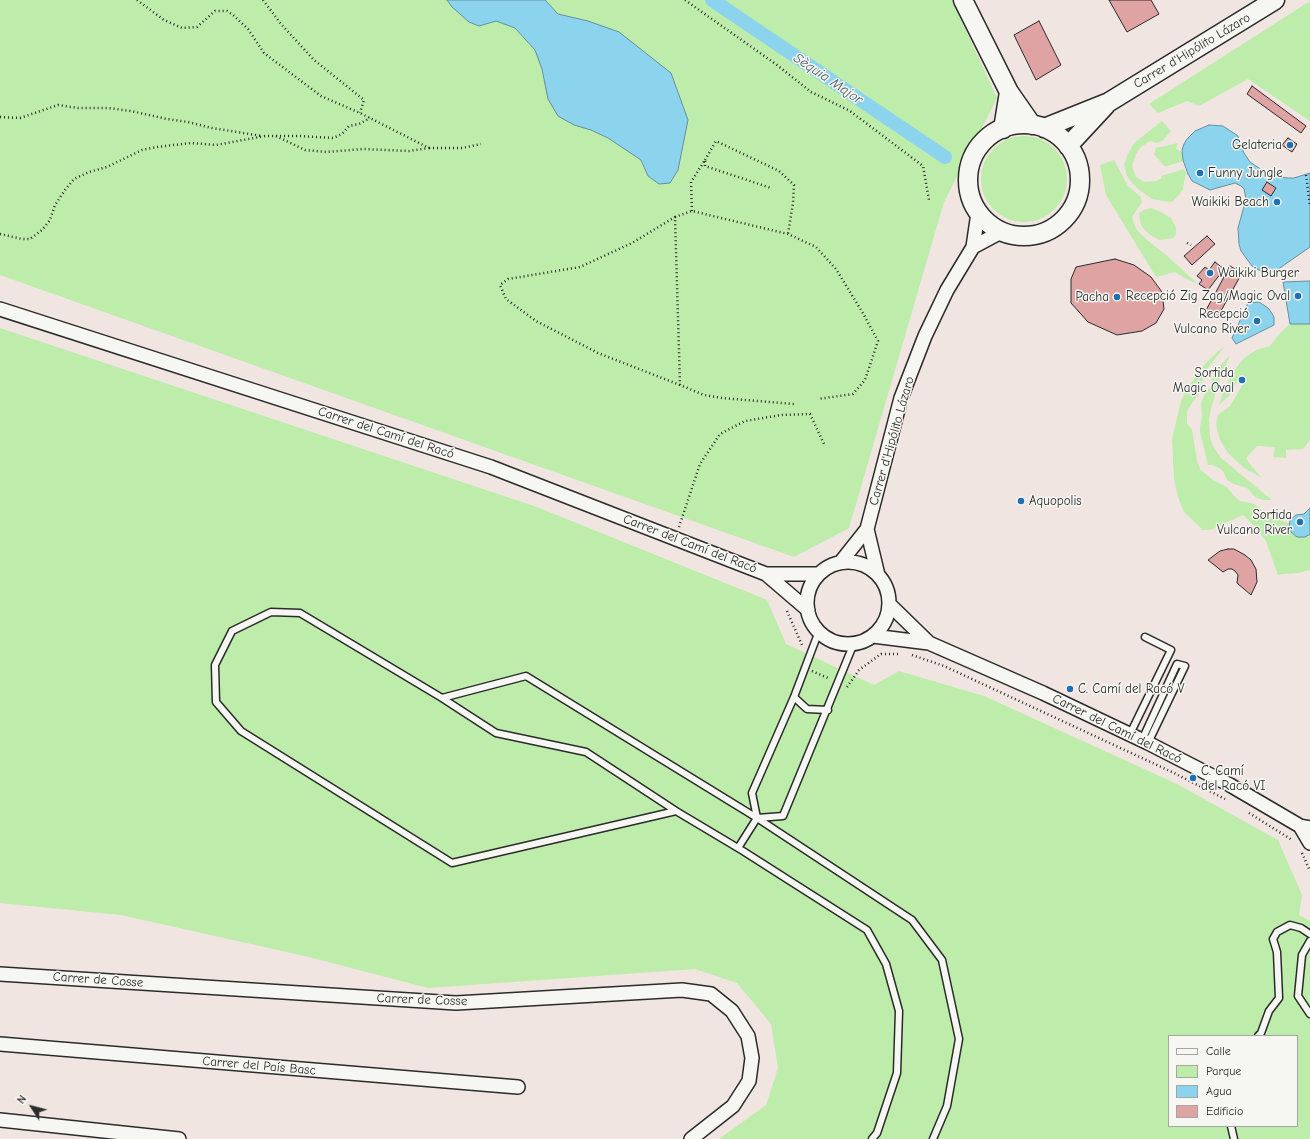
<!DOCTYPE html>
<meta charset="utf-8">
<style>
body{margin:0}
#map{position:relative;width:1310px;height:1139px;overflow:hidden;background:#f1e5e2;font-family:"Comic Neue",sans-serif}
canvas{display:block}
.legend{position:absolute;left:1168px;top:1035px;width:130px;height:92px;box-sizing:border-box;background:#f6f6f2;border:1px solid #a5a5a2;margin:0;padding:5px 7px;list-style:none;font-size:12px;color:#2b2b2b}
.legend li{display:flex;align-items:center;gap:8px;height:20px}
.legend b{width:20px;border:1px solid #a5a5a2}
.north{position:absolute;left:12px;top:1087px;width:40px;height:40px;-webkit-text-stroke:3px #f6f6f2;paint-order:stroke;rotate:306deg;font-size:11px;font-weight:700;line-height:16px;text-align:center;color:#2b2b2b}
.north::after{content:'';display:block;margin:auto;width:14px;height:18px;background:#2b2b2b;clip-path:polygon(50% 0,100% 100%,50% 72%,0 100%)}
</style>
<div id="map">
<canvas width="1310" height="1139"></canvas>
<ul class="legend">
<li><b style="height:5px;background:#f6f6f2"></b>Calle</li>
<li><b style="height:11px;background:#bdecab"></b>Parque</li>
<li><b style="height:11px;background:#8cd4ed"></b>Agua</li>
<li><b style="height:11px;background:#dea3a2"></b>Edificio</li>
</ul>
<div class="north">N</div>
</div>
<script>
const c = document.querySelector('canvas').getContext('2d');
c.lineJoin = 'round';
function fillPath(path, color) { c.fillStyle = color; c.fill(path, 'evenodd'); }
const toPath = rows => new Path2D(rows.map(r => 'M' + r).join(''));
function strokePath(path, color, width, dash) { c.strokeStyle = color; c.lineWidth = width; c.lineCap = dash ? 'butt' : 'round'; c.setLineDash(dash || []); c.stroke(path); }
function write(font, color, halo, rows, align = 'center') {
  c.font = font + ' "Comic Neue",sans-serif'; c.lineWidth = 3; c.setLineDash([]); c.textBaseline = 'middle'; c.strokeStyle = halo; c.fillStyle = color; for (const [text, x, y, turn = 0] of rows) {
    c.save(); c.translate(x, y); c.rotate((+turn || 0) * Math.PI / 180); c.textAlign = isNaN(turn) ? turn : align; if (halo) c.strokeText(text, 0, 0); c.fillText(text, 0, 0); c.restore();
  }
}
fillPath(toPath([
 [0,0,952,0,997,98,944,202,849,528,794,557,0,275],
 [1310,1,1310,121,1248,79,1199,106,1187,101,1158,113,1149,104],
 [1162,121,1171,131,1162,141,1157,143,1150,141,1141,147,1136,154,1132,166,1136,177,1144,182,1156,181,1162,178,1161,176,1184,169,1187,175,1185,176,1183,189,1179,195,1173,201,1169,202,1152,199,1138,189,1132,183,1127,176,1124,164,1128,154,1134,143],
 '981 179a43 43 0 1 1 86 0a43 43 0 1 1-86 0Z',
 [1178,143,1176,149,1182,152,1183,161,1167,166,1164,166,1154,154,1156,148],
 [1114,160,1128,186,1141,197,1142,202,1132,217,1136,229,1147,240,1166,255,1197,283,1192,282,1175,272,1156,277,1106,195,1100,165],
 [1151,208,1161,212,1171,218,1176,228,1176,234,1173,238,1159,240,1149,234,1142,227,1140,221,1139,213,1144,210],
 [1290,324,1310,324,1310,440,1303,449,1286,450,1286,458,1273,457,1275,447,1257,446,1246,458,1252,467,1262,478,1244,468,1228,453,1220,440,1218,433,1216,423,1218,415,1230,406,1246,379,1240,377,1229,396,1219,405,1224,390,1234,371,1243,359,1256,350,1270,346,1279,334],
 [0,328,537,507,767,600,786,644,874,685,899,671,984,696,1177,784,1278,840,1302,895,1299,915,1310,921,1310,1139,719,1139,766,1105,778,1068,771,1024,737,983,695,969,428,988,309,957,121,915,0,903],
 [1169,1036,1297,1036,1297,1126,1169,1126],
 [1225,346,1204,373,1199,394,1190,406,1187,412,1187,423,1192,430,1197,461,1200,469,1214,481,1227,487,1234,496,1240,501,1254,504,1259,507,1267,517,1279,519,1289,524,1291,532,1294,535,1309,535,1310,534,1310,570,1298,573,1283,574,1278,575,1266,541,1256,528,1243,515,1210,530,1203,530,1184,512,1178,497,1174,479,1172,439,1181,401,1188,387,1206,363,1216,353],
 [1230,355,1219,382,1211,409,1209,419,1210,438,1214,448,1221,458,1272,500,1263,500,1255,497,1247,488,1234,484,1227,480,1223,471,1219,468,1213,465,1208,465,1200,432,1200,427,1202,417,1201,403,1205,394,1210,387,1214,372]
]), '#bdecab');
const water = toPath([
 [447,0,545,0,558,14,588,21,619,32,671,73,688,120,678,170,670,183,659,184,648,176,641,160,608,138,591,130,574,125,558,116,548,99,542,69,535,50,515,28,496,21,479,26,469,22,452,7,447,0],
 [1209,125,1223,126,1238,136,1244,153,1250,162,1262,170,1279,177,1288,178,1294,178,1310,173,1310,247,1277,270,1269,273,1259,270,1252,266,1241,251,1239,244,1238,228,1246,199,1244,189,1241,186,1235,183,1210,190,1192,181,1188,174,1183,160,1182,150,1184,144,1187,139,1195,131,1209,125],
 [1310,281,1310,324,1290,324,1283,282,1310,281],
 [1259,302,1268,308,1271,312,1274,317,1274,325,1236,344,1232,338,1248,303,1259,302],
 [1310,508,1310,534,1305,537,1297,537,1291,532,1289,528,1290,520,1296,515,1304,514,1310,508]
]);
fillPath(water, '#8cd4ed');
strokePath(water, '#65909f', 1);
strokePath(toPath([
 [712,0,945,157]
]), '#8cd4ed', 14);
const building = toPath([
 [1109,0,1151,0,1159,14,1127,32,1109,0],
 [1039,21,1061,65,1036,80,1014,35,1039,21],
 [1252,86,1306,126,1301,133,1247,94,1252,86],
 [1288,138,1297,144,1292,152,1282,145,1288,138],
 [1201,170,1203,172,1201,177,1197,174,1201,170],
 [1267,182,1276,188,1271,196,1262,190,1267,182],
 [1207,236,1215,244,1192,265,1184,256,1207,236],
 [1115,259,1134,265,1151,277,1162,292,1164,309,1156,323,1142,331,1117,335,1088,322,1071,303,1071,279,1076,267,1115,259],
 [1215,262,1224,269,1208,290,1199,284,1202,280,1197,276,1205,267,1209,270,1215,262],
 [1230,266,1242,273,1217,318,1205,312,1230,266],
 [1240,377,1246,379,1244,383,1239,381,1240,377],
 [1228,549,1234,549,1245,555,1251,560,1256,569,1257,582,1251,595,1237,583,1238,575,1235,571,1232,569,1228,569,1223,572,1208,560,1220,551,1228,549]
]);
fillPath(building, '#dea3a2');
strokePath(building, '#2b2b2b', 1);
const lane = toPath([
 [819,631,794,697,752,793,757,818,783,816,854,643],
 [794,697,807,709,828,710],
 [442,698,496,733,586,752,676,811],
 [1130,734,1171,650,1145,637],
 [1142,740,1177,664,1185,666,1148,743],
 [738,848,757,818],
 [1310,941,1302,955,1298,996,1310,1014],
 [1258,1036,1261,1033,1269,1011,1279,998,1277,952,1273,939,1277,932,1290,925,1301,928,1310,934],
 [1231,1126,1234,1139],
 [872,1139,877,1133,897,1073,899,1011,886,964,867,930,743,851,676,811,452,863,241,731,216,702,215,665,232,631,271,612,300,613,442,698,526,676,757,818,912,920,942,960,959,1039,947,1106,933,1139]
]);
const street = toPath([
 [973,247,1001,232],
 [0,309,491,467,766,574],
 [867,529,878,575],
 '807 603a41 41 0 1 1 82 0a41 41 0 1 1-82 0Z',
 [840,563,867,529,901,398,925,336,947,290,973,247,978,213],
 [889,604,929,643],
 [808,610,766,574,819,574],
 [873,636,929,643,1043,693,1148,743,1230,785,1300,826,1310,828],
 [1300,826,1310,843],
 [0,974,456,1003,682,990,711,994,732,1011,748,1036,752,1058,749,1081,733,1106,691,1139],
 [0,1044,518,1087],
 [0,1120,179,1139]
]);
const secondary = toPath([
 [963,0,1009,92,1032,125],
 '968 180a56 56 0 1 1 112 0a56 56 0 1 1-112 0Z',
 [1044,128,1109,102,1275,0],
 [1003,129,1009,92],
 [1068,146,1106,105]
]);
strokePath(lane, '#2b2b2b', 9);
strokePath(street, '#2b2b2b', 16);
strokePath(secondary, '#2b2b2b', 21);
strokePath(toPath([
 [137,0,164,20,182,28,197,27,215,11,227,11,233,15,248,29,264,53,321,96,360,113,429,148,409,151,363,149,327,152,305,150,276,136],
 [263,0,281,24,314,60,364,100,360,113],
 [685,0,777,65,811,92,850,111,923,166,929,200],
 [0,117,20,118,58,105,78,108,108,108,131,111,167,119,188,122,212,128,262,136],
 [429,148,462,148,481,144],
 [705,160,716,141,779,171,794,185,793,203,788,234],
 [1306,175,1310,206],
 [692,211,691,182,705,160,705,166,771,188],
 [675,217,692,211,788,234,816,247,836,269,864,315,878,341,865,380,853,394,818,399],
 [0,234,22,239,30,239,42,230,50,220,55,205,65,190,74,179,89,172,107,167,142,150,157,147,191,143,216,145,265,136,299,136,333,138,342,134,349,126,359,124,370,118],
 [1187,243,1191,245],
 [680,385,598,353,536,321,506,299,500,285,508,279,580,267,632,243,675,217,680,385,704,395,722,398,794,404],
 [679,527,700,464,720,434,745,421,781,415,810,414,824,444],
 [787,611,802,645,802,647],
 [912,655,944,666,1172,772,1225,799],
 [812,671,830,679],
 [847,687,859,670,881,654,901,654],
 [1249,813,1292,840],
 [1302,853,1310,871]
]), '#2b2b2b', 2.5, [1, 3]);
strokePath(lane, '#f6f6f2', 6);
strokePath(street, '#f6f6f2', 13);
strokePath(secondary, '#f6f6f2', 18);
for (const [x, y, r, color] of [
 [1290,145,4,"#1f6fb2"],
 [1200,173,4,"#1f6fb2"],
 [1277,202,4,"#1f6fb2"],
 [1210,273,4,"#1f6fb2"],
 [1298,296,4,"#1f6fb2"],
 [1117,297,4,"#1f6fb2"],
 [1257,321,4,"#1f6fb2"],
 [1242,380,4,"#1f6fb2"],
 [1021,501,4,"#1f6fb2"],
 [1300,522,4,"#1f6fb2"],
 [1070,689,4,"#1f6fb2"],
 [1193,778,4,"#1f6fb2"]
]) { const dot = new Path2D(); dot.arc(x, y, r, 0, 2 * Math.PI); c.fillStyle = color; c.fill(dot); strokePath(dot, '#f6f6f2', 1.5); }
write('13px', '#2b2b2b', '#f6f6f2', [
 ["Carrer d'Hipólito Lázaro",1192,51,-31],
 ["Carrer del Camí del Racó",386,433,18],
 ["Carrer d'Hipólito Lázaro",892,441,-74],
 ["Carrer del Camí del Racó",690,544,21],
 ["Carrer del Camí del Racó",1117,729,26],
 ["Carrer de Cosse",98,980,4],
 ["Carrer de Cosse",422,1000,2],
 ["Carrer del País Basc",259,1066,5]
]);
write('13px', '#2b2b2b', '#f6f6f2', [
 ["Gelateria",1282,145],
 ["Funny Jungle",1208,173,"left"],
 ["Waikiki Beach",1269,202],
 ["Waikiki Burger",1218,273,"left"],
 ["Recepció Zig Zag/Magic Oval",1290,296],
 ["Pacha",1109,297],
 ["Recepció",1249,314],
 ["Vulcano River",1249,329],
 ["Sortida",1234,373],
 ["Magic Oval",1234,388],
 ["Aquopolis",1029,501,"left"],
 ["Sortida",1292,515],
 ["Vulcano River",1292,530],
 ["C. Camí del Racó V",1078,689,"left"],
 ["C. Camí",1201,771,"left"],
 ["del Racó VI",1201,786,"left"]
], 'right');
write('italic 14px', '#43555c', '#f6f6f2', [
 ["Sèquia Major",828,79,34]
]);
</script>
